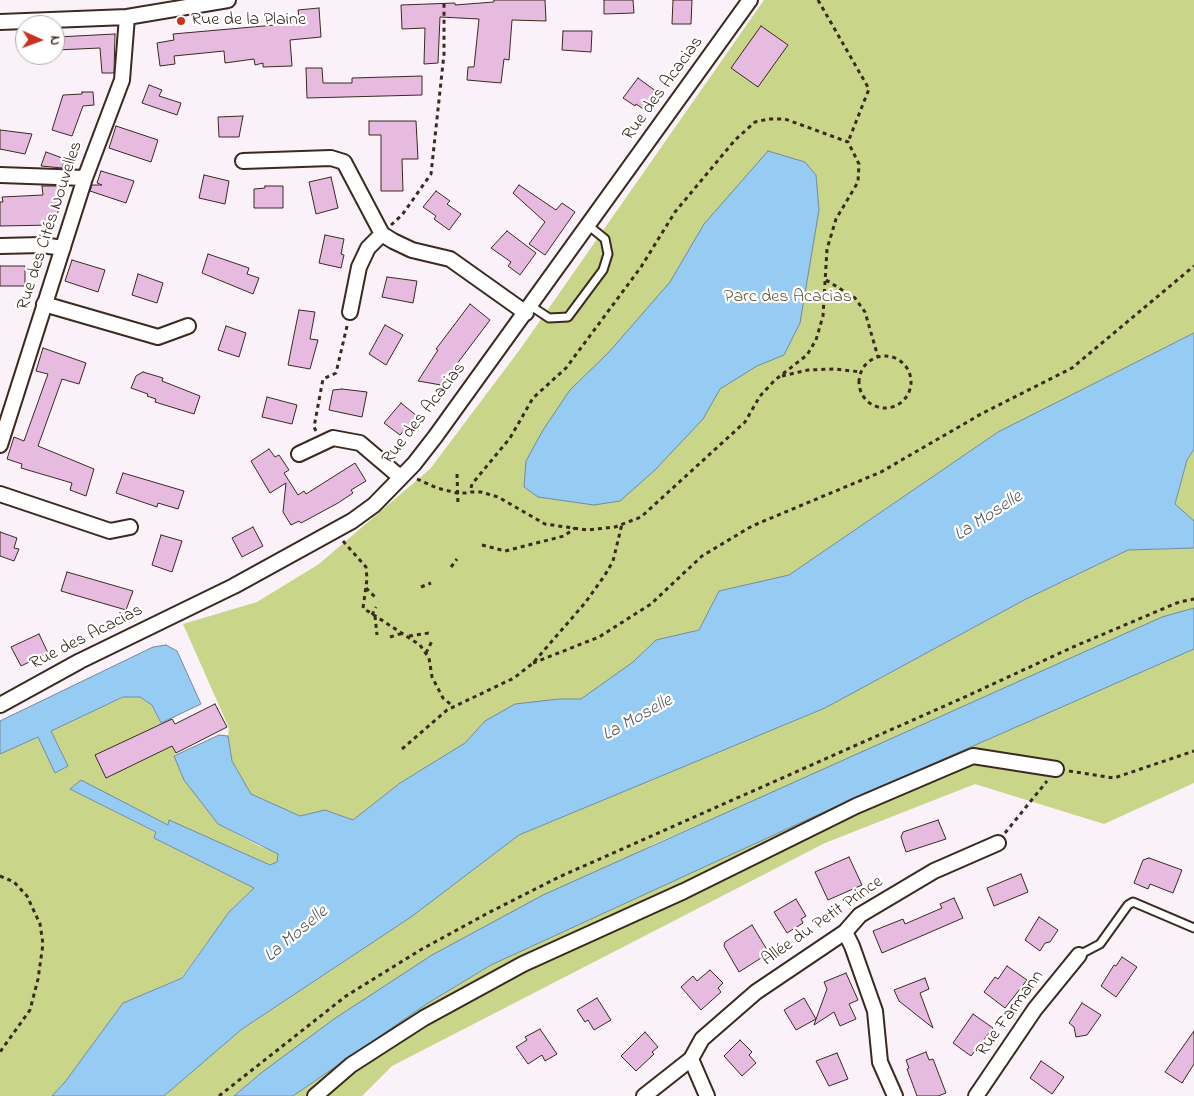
<!DOCTYPE html>
<meta charset="utf-8">
<style>
body{margin:0}
#map{position:relative;width:1194px;height:1096px;overflow:hidden;background:#faf1f9;font-family:"Indie Flower",sans-serif}
canvas{display:block}
.north{position:absolute;left:15px;top:15px;width:50px;height:50px;box-sizing:border-box;background:#fff;border:1px solid #b1aaa5;border-radius:50%;rotate:92deg;font-size:14px;font-weight:700;line-height:20px;text-align:center;color:#3b2a1e}
.north::after{content:'';display:block;margin:auto;width:18px;height:22px;background:#c8321e;clip-path:polygon(50% 0,100% 100%,50% 72%,0 100%)}
</style>
<div id="map">
<canvas width="1194" height="1096"></canvas>
<div class="north">N</div>
</div>
<script>
const c = document.querySelector('canvas').getContext('2d');
c.lineJoin = 'round';
function fillPath(path, color) { c.fillStyle = color; c.fill(path, 'evenodd'); }
const toPath = rows => new Path2D(rows.map(r => 'M' + r).join(''));
function strokePath(path, color, width, dash) { c.strokeStyle = color; c.lineWidth = width; c.lineCap = dash ? 'butt' : 'round'; c.setLineDash(dash || []); c.stroke(path); }
function write(font, color, halo, rows, align = 'center') {
  c.font = font + ' "Indie Flower",sans-serif'; c.lineWidth = 4.5; c.setLineDash([]); c.textBaseline = 'middle'; c.strokeStyle = halo; c.fillStyle = color; for (const [text, x, y, turn = 0] of rows) {
    c.save(); c.translate(x, y); c.rotate((+turn || 0) * Math.PI / 180); c.textAlign = isNaN(turn) ? turn : align; if (halo) c.strokeText(text, 0, 0); c.fillText(text, 0, 0); c.restore();
  }
}
fillPath(toPath([
 [764,0,1194,0,1194,333,998,432,789,575,719,591,699,630,656,640,633,662,581,700,559,699,485,721,465,743,400,783,353,820,325,810,300,816,251,794,232,761,228,736,229,728,183,624,257,602,319,564,430,469,521,348],
 [1194,449,1194,521,1175,504,1187,460],
 [1194,548,1194,608,1162,618,819,773,654,844,261,1073,234,1096,164,1096,242,1029,411,917,519,835,825,708,1026,599,1128,550],
 [1194,649,1194,783,1104,824,975,784,825,843,392,1066,362,1096,293,1096,428,1003,491,965,850,800],
 [124,697,140,697,152,705,161,724,96,755,106,778,172,746,176,753,174,756,218,824,261,847,270,849,278,854,277,862,270,865,170,821,168,825,81,781,70,789,157,833,154,838,254,888,229,912,181,978,123,1003,65,1082,52,1096,0,1096,0,754,38,737,56,773,68,766,51,731]
]), '#c9d588');
const water = toPath([
 [768,151,805,162,816,175,819,210,800,323,784,355,757,366,720,389,703,419,655,470,620,501,594,505,538,497,524,487,526,461,543,430,570,390,609,352,670,282,704,224,768,151],
 [1194,333,1194,449,1187,460,1175,504,1194,521,1194,548,1128,550,1026,599,825,708,519,835,411,917,242,1029,164,1096,52,1096,65,1082,123,1003,182,978,229,912,254,888,154,838,156,832,70,789,81,780,168,825,169,820,270,865,277,862,278,854,218,824,184,780,174,756,219,735,228,736,232,761,251,794,300,816,325,810,353,820,400,783,465,743,485,721,515,704,559,699,581,699,633,662,656,640,699,630,719,591,789,575,998,432,1194,333],
 [1194,608,1194,649,850,800,491,965,428,1003,293,1096,234,1096,261,1073,334,1019,432,955,543,895,1162,617,1194,608],
 [166,645,177,651,201,704,161,723,152,705,140,697,123,697,51,731,68,766,55,773,38,737,0,754,0,721,153,647,166,645]
]);
fillPath(water, '#96cbf4');
strokePath(water, '#728b9e', 1);
const building = toPath([
 [494,0,545,0,546,21,512,20,509,60,504,59,501,83,467,80,468,67,474,67,479,19,440,17,438,63,424,64,425,28,402,29,401,5,455,3,455,5,494,2,494,0],
 [604,0,633,0,634,13,604,14,604,0],
 [673,0,692,0,691,24,672,24,673,0],
 [319,8,321,37,290,40,292,66,263,67,263,63,255,65,254,59,225,63,224,51,174,56,175,64,160,66,157,43,174,40,173,34,275,25,275,18,299,18,298,10,319,8],
 [761,26,788,45,758,87,731,68,761,26],
 [563,31,592,31,591,52,562,50,563,31],
 [115,34,114,73,102,73,100,48,56,50,57,37,115,34],
 [306,68,322,68,323,83,352,83,352,78,422,76,422,95,307,98,306,68],
 [638,78,657,92,645,110,636,104,635,106,623,98,638,78],
 [149,85,162,90,159,96,181,103,177,115,142,103,149,85],
 [82,92,93,92,94,105,83,106,72,136,52,130,63,95,82,94,82,92],
 [243,116,239,137,219,137,218,117,243,116],
 [369,121,416,121,418,159,402,159,403,191,381,191,381,135,369,135,369,121],
 [116,126,158,140,151,162,109,148,116,126],
 [0,130,32,134,25,154,0,149,0,130],
 [46,152,65,159,62,168,41,166,46,152],
 [101,171,134,181,126,203,90,191,92,185,102,185,97,183,101,171],
 [204,175,229,181,225,204,199,198,204,175],
 [331,177,338,208,316,214,309,182,331,177],
 [519,185,556,210,562,203,575,212,545,255,529,244,545,222,513,193,519,185],
 [42,186,66,186,54,225,0,226,0,202,3,202,2,197,43,195,42,186],
 [265,186,283,186,283,208,254,208,254,189,265,188,265,186],
 [436,191,450,201,447,204,461,214,449,230,434,219,436,216,423,207,436,191],
 [507,231,536,253,520,275,508,266,511,262,491,248,507,231],
 [325,235,344,239,341,254,344,255,341,268,319,263,325,235],
 [208,254,249,268,247,274,259,278,253,294,202,273,208,254],
 [72,260,105,270,98,292,65,281,72,260],
 [0,266,25,266,25,286,0,286,0,266],
 [138,274,163,283,157,303,132,295,138,274],
 [387,277,417,281,413,303,382,297,387,277],
 [470,304,490,320,441,385,418,381,438,350,436,349,470,304],
 [299,310,315,312,310,339,318,340,310,369,288,365,299,310],
 [385,325,403,335,386,365,369,354,385,325],
 [226,326,246,333,239,357,218,350,226,326],
 [43,348,86,363,79,384,62,379,38,446,94,469,86,496,70,490,72,483,21,468,22,464,7,459,14,437,24,441,48,374,36,371,43,348],
 [143,372,163,378,162,381,200,396,194,414,155,402,156,399,147,396,148,394,131,388,136,376,143,372],
 [342,389,367,392,362,417,329,410,333,390,342,389],
 [267,397,297,405,292,424,262,417,267,397],
 [401,403,417,416,400,435,384,423,401,403],
 [269,449,275,457,279,455,289,470,284,473,298,495,304,491,306,494,355,463,366,481,351,490,353,493,338,503,301,523,299,521,291,525,283,512,286,483,270,493,251,461,269,449],
 [123,473,184,491,178,509,158,503,157,507,116,493,123,473],
 [253,527,263,546,242,557,232,538,253,527],
 [0,532,17,538,14,548,19,549,14,561,0,556,0,532],
 [161,535,182,541,172,572,152,565,161,535],
 [67,572,133,591,126,610,61,591,67,572],
 [39,634,48,653,21,666,11,647,39,634],
 [215,704,227,727,176,753,172,746,106,778,95,755,172,719,175,724,215,704],
 [938,820,946,839,906,852,901,837,903,832,938,820],
 [849,857,862,885,828,900,815,872,849,857],
 [1149,858,1182,870,1173,893,1150,884,1148,889,1134,883,1143,860,1149,858],
 [1021,874,1028,892,994,906,987,888,1021,874],
 [954,898,963,918,882,953,873,931,903,919,905,924,942,908,940,904,954,898],
 [796,899,806,916,801,919,803,923,787,933,774,912,796,899],
 [1039,917,1058,930,1050,942,1045,943,1040,951,1025,940,1039,917],
 [752,925,769,953,739,972,724,946,725,942,752,925],
 [1122,957,1137,967,1116,997,1101,986,1114,965,1116,966,1122,957],
 [1007,966,1027,980,1005,1008,984,992,995,977,998,979,1007,966],
 [710,970,723,983,718,988,721,992,701,1010,681,987,693,976,697,981,710,970],
 [846,973,858,1000,849,1004,856,1019,840,1026,834,1012,814,1025,816,1019,796,1030,784,1010,804,998,816,1019,827,989,824,982,846,973],
 [925,978,929,989,920,993,933,1028,899,1001,894,990,925,978],
 [597,998,611,1020,594,1030,588,1020,585,1022,577,1010,597,998],
 [1082,1003,1101,1015,1087,1035,1076,1037,1074,1027,1069,1023,1082,1003],
 [973,1014,993,1028,971,1056,953,1043,973,1014],
 [540,1029,557,1054,545,1061,542,1055,528,1064,516,1047,527,1040,525,1037,540,1029],
 [1194,1031,1194,1064,1182,1083,1165,1072,1194,1031],
 [645,1032,658,1047,652,1052,654,1054,636,1071,621,1056,645,1032],
 [740,1040,752,1052,749,1055,756,1063,742,1076,724,1056,740,1040],
 [926,1052,929,1060,933,1059,946,1093,938,1096,917,1096,907,1069,909,1068,906,1060,926,1052],
 [837,1053,848,1079,829,1086,816,1061,837,1053],
 [1041,1061,1064,1077,1052,1094,1030,1078,1041,1061]
]);
fillPath(building, '#e7bbe0');
strokePath(building, '#3b2a1e', 1);
const service = toPath([
 [531,306,549,318,568,317,603,270,608,254,605,239,589,226],
 [1079,955,1100,944,1128,905,1133,902,1194,928]
]);
const minor = toPath([
 [0,22,127,17,228,0],
 [243,161,331,158,344,162,382,234,393,241,412,250,450,259,526,313],
 [0,175,85,178],
 [0,246,42,245,63,248],
 [44,304,158,337,188,326],
 [350,312,359,267,368,248,382,234],
 [0,445,85,178,122,80,127,17],
 [299,454,333,438,360,443,400,477],
 [0,494,110,531,130,527],
 [0,705,80,661,234,586,352,521,374,505,414,464,435,437,750,0],
 [845,932,852,946,875,1011,880,1062,895,1096],
 [691,1059,707,1096],
 [315,1096,351,1065,424,1018,523,964,684,891,856,806,973,756,1056,769],
 [644,1096,691,1059,702,1039,756,992,845,932,860,915,934,871,998,843],
 [976,1096,1035,1009,1079,955]
]);
strokePath(service, '#3b2a1e', 11);
strokePath(minor, '#3b2a1e', 18);
strokePath(toPath([
 [818,0,869,89,848,142],
 [391,225,402,215,431,174,444,54,444,0],
 [826,280,855,298,865,312,878,357],
 '859 382a26 26 0 1 1 52 0a26 26 0 1 1-52 0Z',
 [782,376,808,370,834,369,861,372],
 [316,431,314,427,323,379,336,373,347,326],
 [457,474,458,505],
 [417,479,437,488,457,493,466,493,470,492,481,492,498,497,545,524,587,530,615,527,641,517,745,422,760,396,775,380,807,355,816,340,823,316,827,249,836,219,858,182,859,164,848,142,785,119,769,119,755,122,735,140,675,212,641,267,566,368,533,398,510,438,472,484,470,492],
 [343,541,366,567,367,579,363,608,420,645,429,658,432,677,443,698,454,707],
 [482,545,505,551,564,536,575,528],
 [451,567,457,559],
 [421,587,431,583],
 [366,588,375,597],
 [372,615,376,607],
 [375,616,377,635],
 [409,636,429,633],
 [390,637,403,633],
 [426,653,433,639],
 [533,663,599,637,651,604,702,556,752,526,881,472,981,414,1072,368,1194,266],
 [402,749,447,710,514,678,533,663,585,603,605,575,613,561,622,524],
 [1069,771,1114,778,1194,751],
 [1005,833,1047,781],
 [0,876,14,882,27,896,40,924,43,944,38,979,30,1010,0,1052],
 [219,1096,346,996,422,949,488,913,559,877,967,696,1073,647,1179,602,1194,599]
]), '#3b2a1e', 3, [4, 4]);
strokePath(service, '#fff', 7);
strokePath(minor, '#fff', 14);
for (const [x, y, r, color] of [
 [181,21,5,"#c8321e"]
]) { const dot = new Path2D(); dot.arc(x, y, r, 0, 2 * Math.PI); c.fillStyle = color; c.fill(dot); strokePath(dot, '#fff', 2); }
write('18px', '#3b2a1e', '#fff', [
 ["Rue de la Plaine",191,21]
], 'left');
write('18px', '#3b2a1e', '#fff', [
 ["Rue des Acacias",664,89,-54],
 ["Rue des Cités Nouvelles",51,226,-72],
 ["Rue des Acacias",425,414,-52],
 ["Rue des Acacias",87,638,-27],
 ["Allée du Petit Prince",823,922,-35],
 ["Rue Farmann",1011,1014,-54]
]);
write('18px', '#665d3e', '#fff', [
 ["Parc des Acacias",788,298]
]);
write('italic 19px', '#565a5e', '#fff', [
 ["La Moselle",989,517,-33],
 ["La Moselle",638,719,-29],
 ["La Moselle",297,935,-40]
]);
</script>
